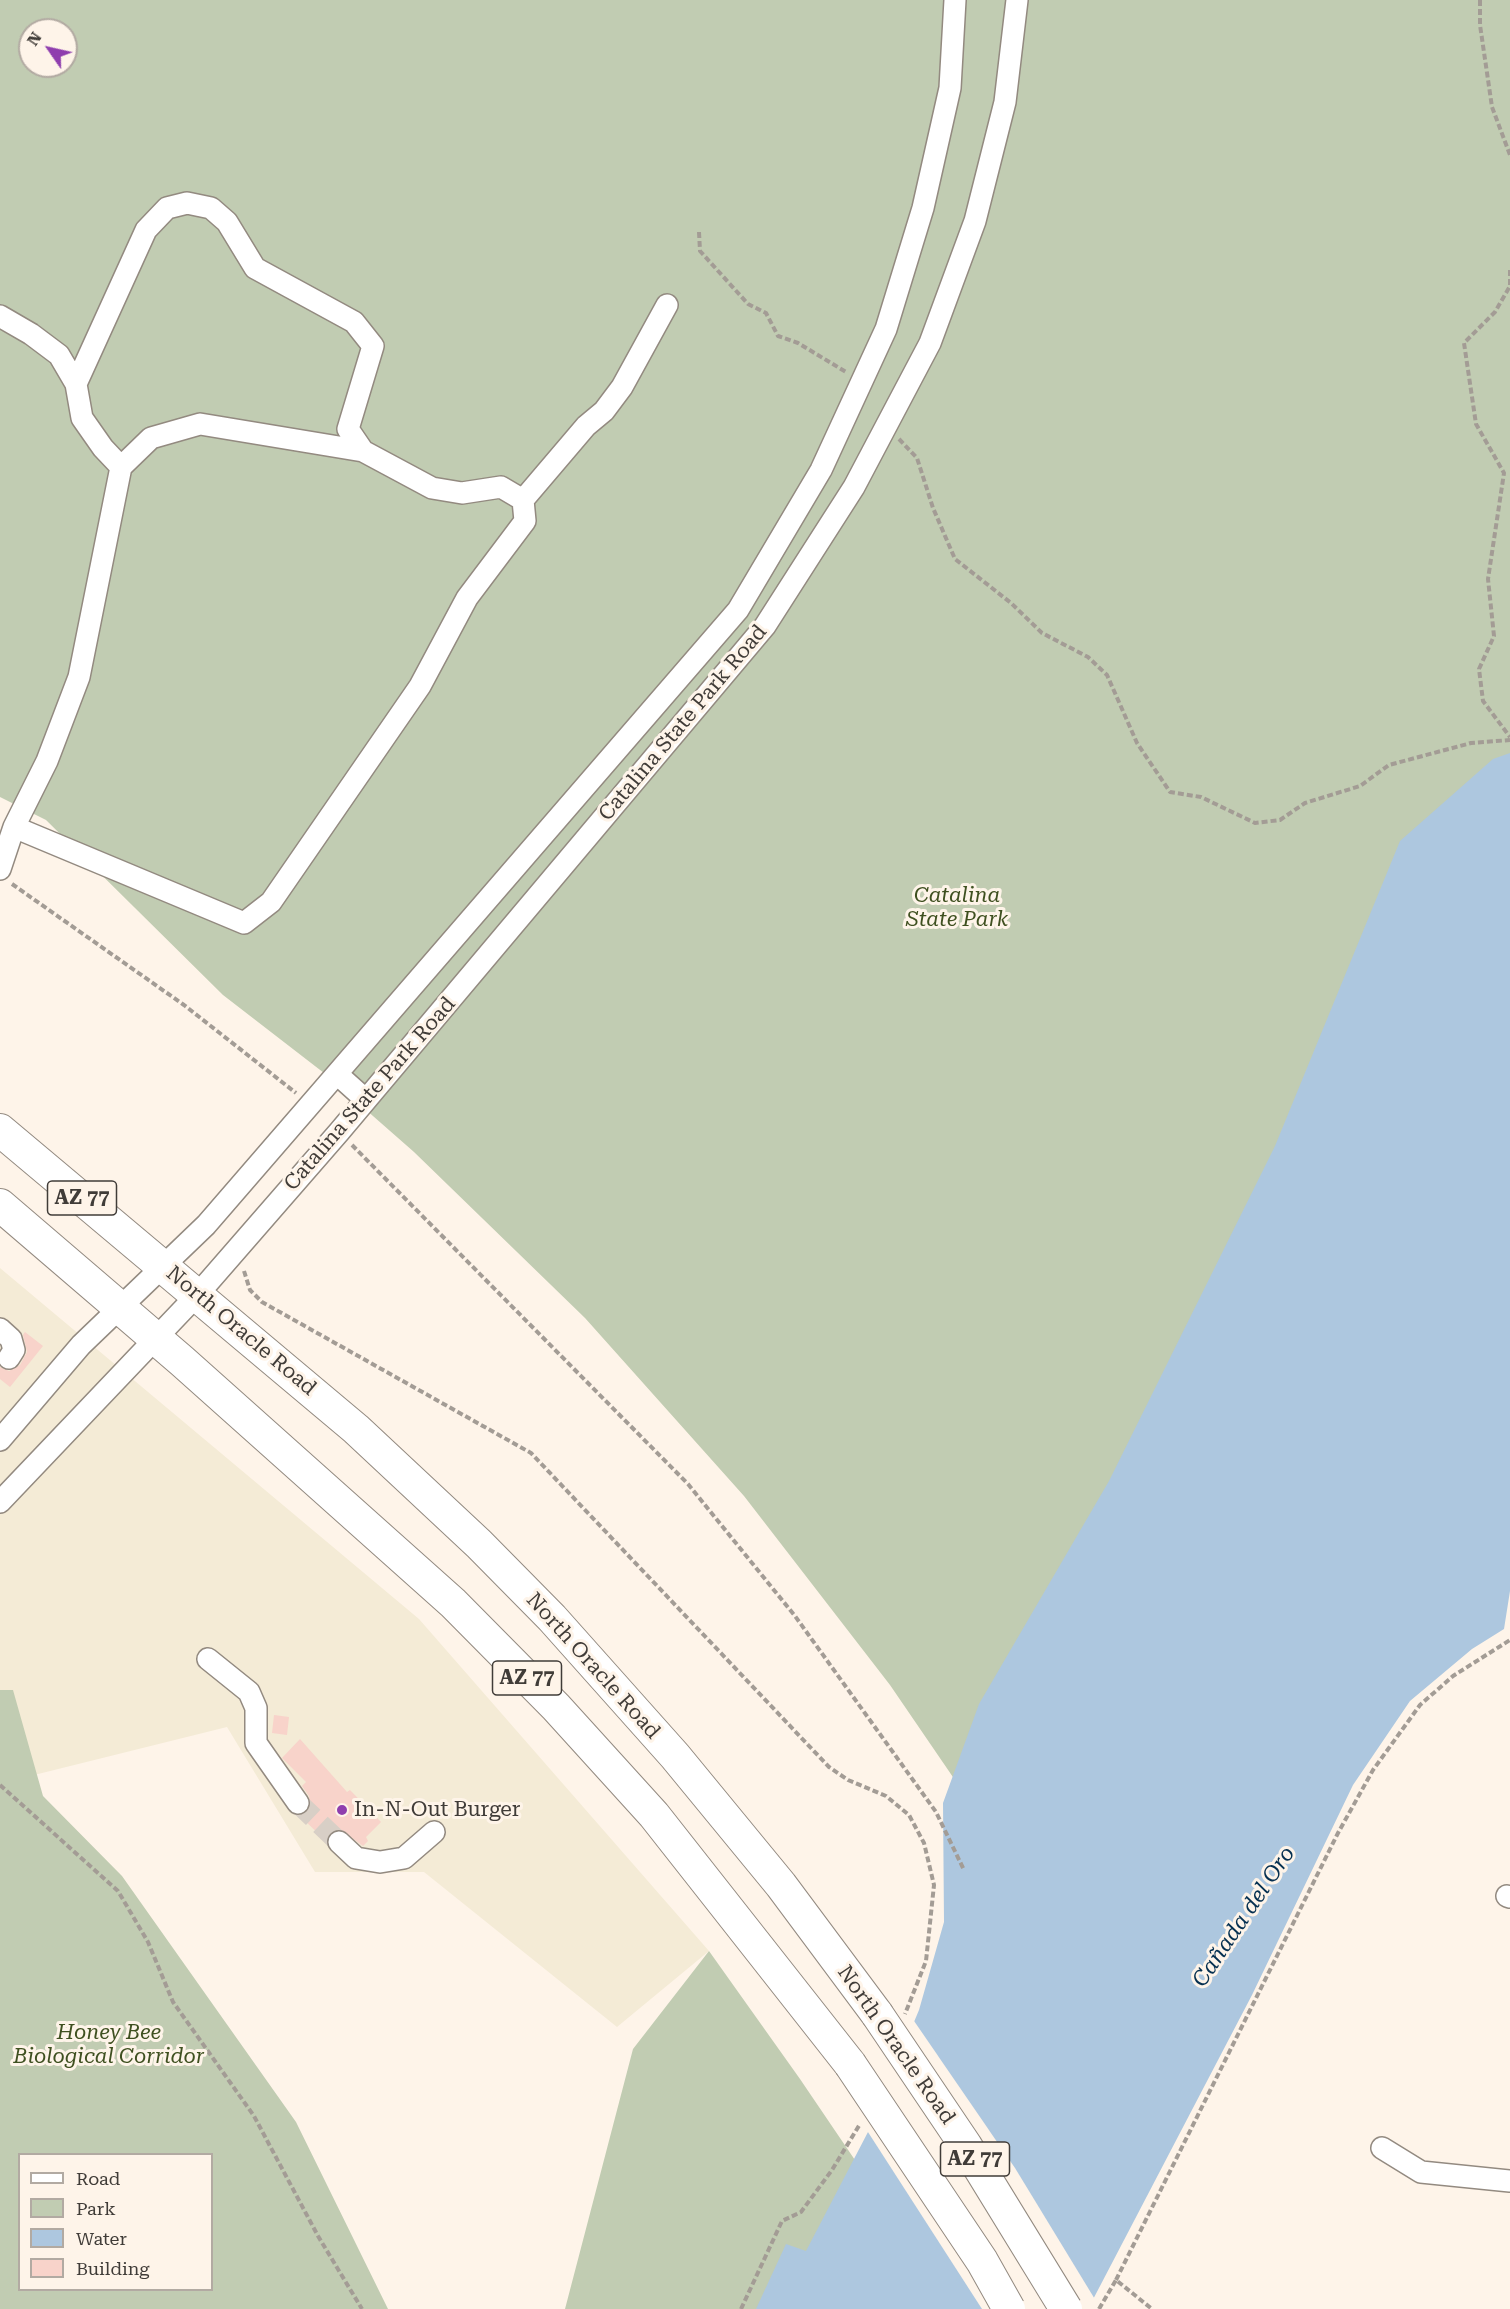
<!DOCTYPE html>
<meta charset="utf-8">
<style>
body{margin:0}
#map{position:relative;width:1510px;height:2309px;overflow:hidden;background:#fef4e9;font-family:"Roboto Serif",serif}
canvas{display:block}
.legend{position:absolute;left:18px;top:2153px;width:195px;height:138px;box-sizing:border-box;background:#fef4e9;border:2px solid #b2aaa2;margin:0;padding:8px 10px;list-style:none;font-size:18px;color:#403c38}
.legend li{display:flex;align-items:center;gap:12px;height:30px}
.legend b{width:30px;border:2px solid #b2aaa2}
.north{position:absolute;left:18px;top:18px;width:60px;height:60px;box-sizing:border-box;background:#fef4e9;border:2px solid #b2aaa2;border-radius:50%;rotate:304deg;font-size:16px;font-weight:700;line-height:24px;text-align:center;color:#403c38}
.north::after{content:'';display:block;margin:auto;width:21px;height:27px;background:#8f3eae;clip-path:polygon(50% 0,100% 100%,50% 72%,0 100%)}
</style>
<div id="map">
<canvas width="1510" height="2309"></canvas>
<ul class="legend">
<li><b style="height:8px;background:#fff"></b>Road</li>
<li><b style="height:16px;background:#c1ccb2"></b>Park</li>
<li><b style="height:16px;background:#adc7df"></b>Water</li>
<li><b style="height:16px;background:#f8d3ca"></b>Building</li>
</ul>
<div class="north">N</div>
</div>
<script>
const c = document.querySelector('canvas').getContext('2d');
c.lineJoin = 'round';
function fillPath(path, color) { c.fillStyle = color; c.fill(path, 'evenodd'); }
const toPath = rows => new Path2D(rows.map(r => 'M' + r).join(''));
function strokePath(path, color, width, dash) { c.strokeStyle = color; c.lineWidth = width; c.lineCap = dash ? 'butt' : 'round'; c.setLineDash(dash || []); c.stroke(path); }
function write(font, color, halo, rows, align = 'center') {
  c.font = font + ' "Roboto Serif",serif'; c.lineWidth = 6; c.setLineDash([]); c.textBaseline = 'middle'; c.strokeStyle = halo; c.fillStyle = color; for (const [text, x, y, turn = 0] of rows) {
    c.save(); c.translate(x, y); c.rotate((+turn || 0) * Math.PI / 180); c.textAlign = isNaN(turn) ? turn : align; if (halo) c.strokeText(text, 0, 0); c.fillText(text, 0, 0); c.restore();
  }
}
fillPath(toPath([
 [0,1268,419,1619,709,1951,617,2027,424,1872,315,1872,227,1727,18,1779,0,1762]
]), '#f4ebd6');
fillPath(toPath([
 [0,0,1510,0,1510,1553,957,1783,890,1685,744,1496,585,1318,414,1152,324,1073,223,995,46,820,0,797],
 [30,30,66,30,66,66,30,66],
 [0,1690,13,1690,43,1796,122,1876,296,2122,388,2309,0,2309],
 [212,2154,212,2290,20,2290,20,2154],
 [709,1951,800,2079,956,2309,565,2309,633,2049]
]), '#c1ccb2');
fillPath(toPath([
 [1510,753,1510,1591,1504,1629,1472,1649,1410,1701,1353,1785,1252,1995,1088,2309,756,2309,786,2244,806,2251,868,2132,919,2010,944,1922,943,1803,979,1704,1109,1481,1275,1146,1400,841,1493,759]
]), '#adc7df');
fillPath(toPath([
 [912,2018,1015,2168,1096,2301,1092,2309,982,2309,866,2129]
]), '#fef4e9');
fillPath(toPath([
 [25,1332,43,1346,10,1387,0,1379,0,1367,9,1371,20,1365,27,1352,23,1335],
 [274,1715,289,1717,287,1735,272,1733],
 [300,1739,347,1792,350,1790,381,1822,366,1837,368,1841,363,1846,341,1830,330,1833,327,1842,300,1816,310,1808,309,1796,302,1786,306,1782,282,1758]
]), '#f8d3ca');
strokePath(toPath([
 [298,1803,339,1842]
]), '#d8cfc6', 21, [21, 10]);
const minor = toPath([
 [0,316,31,334,59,355,76,384],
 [121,467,151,438,200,424,363,451],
 [523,500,586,426,604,411,622,387,667,305],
 [0,869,14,827,47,761,79,677,121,467,103,448,82,418,76,384,146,230,167,208,187,203,211,208,227,222,255,268,354,322,373,346,348,429,363,451,432,488,462,493,501,487,523,500,525,521,467,598,420,686,271,902,244,923,14,827],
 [337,1074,366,1100],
 [0,1329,11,1339,14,1350,9,1358],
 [0,1440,81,1345,206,1225,738,610,821,470,886,329,923,208,950,88,955,0],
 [0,1502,198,1294,339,1132,765,626,854,487,930,343,975,221,1005,102,1017,0],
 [208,1659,249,1692,256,1708,256,1743,298,1803],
 [339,1842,356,1858,380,1862,404,1858,434,1832],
 [1507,1896,1510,1897],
 [1382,2148,1421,2172,1510,2181]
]);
const highway = toPath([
 [0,1130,356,1429,479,1544,552,1618,675,1756,781,1885,877,2014],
 [0,1205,182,1361,453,1603,556,1707,654,1815,850,2064]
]);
strokePath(minor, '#938a80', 24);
strokePath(highway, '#938a80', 34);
strokePath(toPath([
 [1480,0,1480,25,1492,107,1510,155],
 [699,232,700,251,748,304,766,313,778,336,798,343,846,372],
 [1510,270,1510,286,1495,312,1464,343,1476,424,1504,473,1488,579,1494,636,1479,669,1483,701,1510,737],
 [899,439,917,458,933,508,955,559,1011,603,1042,633,1088,657,1107,675,1137,743,1170,792,1201,797,1255,823,1280,820,1305,803,1360,786,1389,765,1471,743,1510,740],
 [12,884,184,1005,296,1093],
 [352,1145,688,1484,795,1616,936,1812,964,1870],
 [244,1271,250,1290,262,1302,531,1453,829,1767,848,1780,886,1796,909,1815,924,1843,934,1885,926,1961,905,2014],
 [0,1785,118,1891,148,1942,173,2002,254,2116,318,2236,362,2309],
 [1116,2280,1338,1833,1373,1770,1420,1705,1453,1676,1510,1640],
 [741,2309,782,2221,801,2212,832,2170,860,2124],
 [1099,2309,1116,2280,1152,2309]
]), '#a39c95', 4, [6, 3]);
strokePath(minor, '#fff', 21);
strokePath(highway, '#fff', 32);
const highwayBridge = toPath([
 [877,2014,966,2146,1066,2309],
 [850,2064,982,2261,1009,2309]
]);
strokePath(highwayBridge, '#938a80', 34, []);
strokePath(highwayBridge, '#fff', 32);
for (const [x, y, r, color] of [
 [342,1810,6,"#8f3eae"]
]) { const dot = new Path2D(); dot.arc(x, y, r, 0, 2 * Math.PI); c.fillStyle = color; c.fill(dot); strokePath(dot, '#fef4e9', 2); }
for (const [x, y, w] of [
 [82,1198,69],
 [527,1678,69],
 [975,2159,69]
]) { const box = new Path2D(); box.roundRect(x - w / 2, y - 17, w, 34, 4.5); c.fillStyle = '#fef4e9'; c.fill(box); strokePath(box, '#403c38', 1.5); }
write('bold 20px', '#403c38', null, [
 ["AZ 77",82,1198],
 ["AZ 77",527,1678],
 ["AZ 77",975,2159]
]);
write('21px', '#403c38', '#fef4e9', [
 ["Catalina State Park Road",683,723,-50],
 ["Catalina State Park Road",370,1094,-49],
 ["North Oracle Road",241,1331,40],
 ["North Oracle Road",593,1666,48],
 ["North Oracle Road",896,2045,55]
]);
write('italic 21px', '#3f5020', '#fef4e9', [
 ["Catalina",957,896],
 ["State Park",957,920],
 ["Honey Bee",109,2033],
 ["Biological Corridor",109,2057]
]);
write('21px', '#403c38', '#fef4e9', [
 ["In-N-Out Burger",354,1810]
], 'left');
write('italic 22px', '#053051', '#fef4e9', [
 ["Cañada del Oro",1244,1917,-56]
]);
</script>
